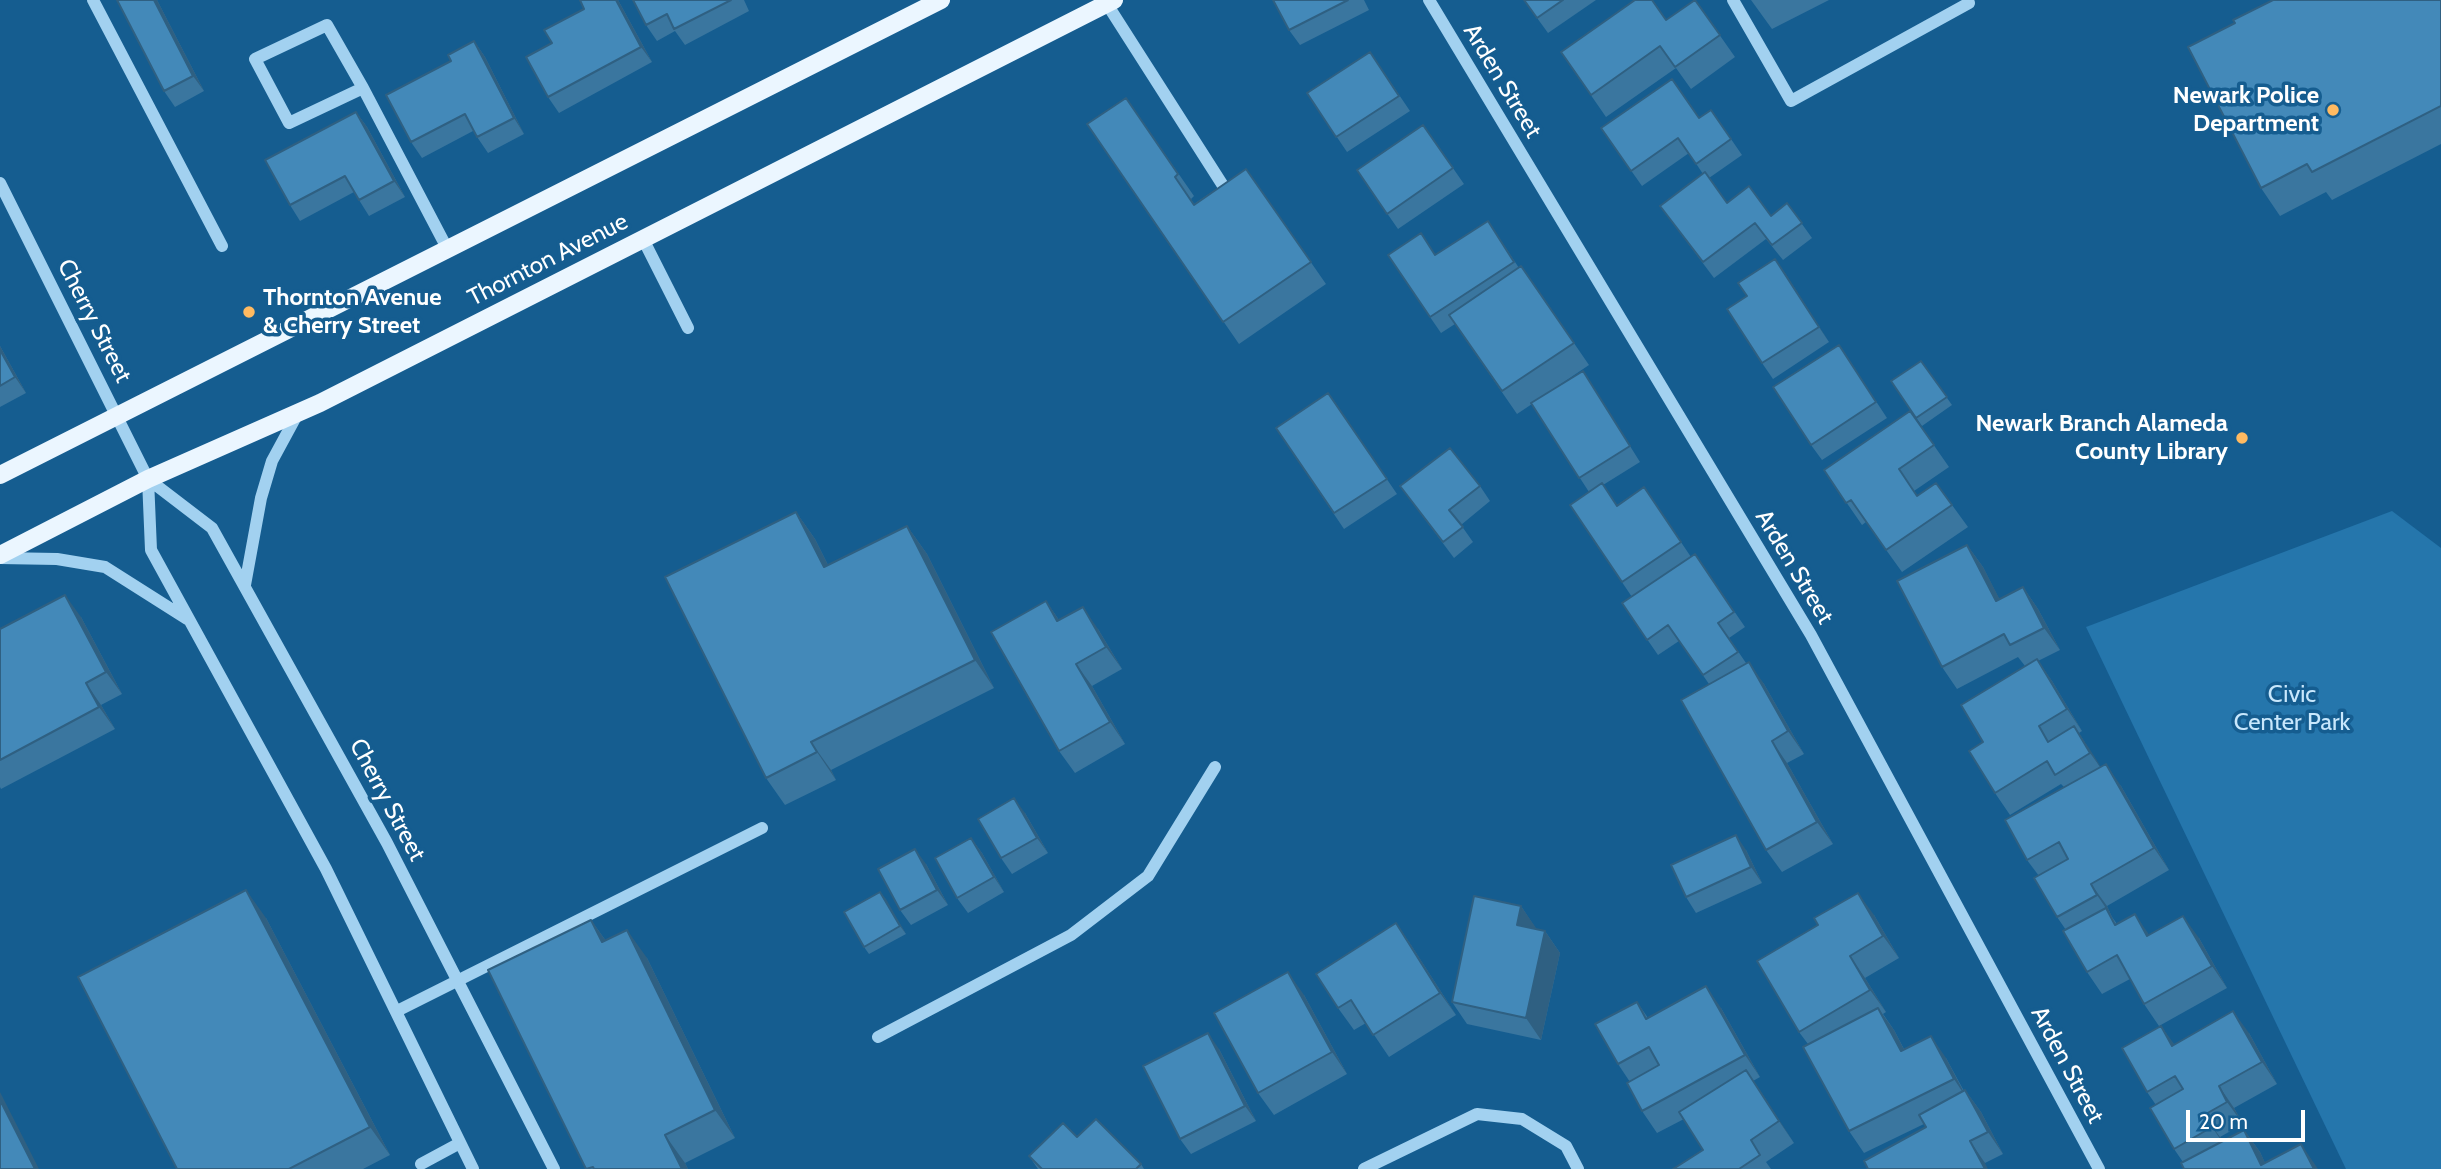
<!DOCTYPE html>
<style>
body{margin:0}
#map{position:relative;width:2441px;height:1169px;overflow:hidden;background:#155d90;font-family:Cabin,sans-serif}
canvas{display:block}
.scale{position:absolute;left:2186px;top:1110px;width:119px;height:32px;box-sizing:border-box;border:4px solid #fff;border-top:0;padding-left:9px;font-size:21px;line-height:24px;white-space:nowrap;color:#fff;-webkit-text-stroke:5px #155d90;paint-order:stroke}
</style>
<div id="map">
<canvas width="2441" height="1169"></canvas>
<div class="scale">20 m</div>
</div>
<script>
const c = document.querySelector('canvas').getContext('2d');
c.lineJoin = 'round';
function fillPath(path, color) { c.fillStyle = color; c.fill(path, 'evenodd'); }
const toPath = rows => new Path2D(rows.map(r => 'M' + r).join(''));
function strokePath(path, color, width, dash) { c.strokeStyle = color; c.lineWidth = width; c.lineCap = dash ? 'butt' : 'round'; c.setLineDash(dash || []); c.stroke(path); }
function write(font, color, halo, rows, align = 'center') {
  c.font = font + ' Cabin,sans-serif'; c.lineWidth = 7; c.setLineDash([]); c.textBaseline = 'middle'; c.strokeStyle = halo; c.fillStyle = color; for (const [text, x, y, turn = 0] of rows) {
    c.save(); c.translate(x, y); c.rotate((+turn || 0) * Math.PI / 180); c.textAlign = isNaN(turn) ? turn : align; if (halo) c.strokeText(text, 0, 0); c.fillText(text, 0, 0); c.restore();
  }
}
fillPath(toPath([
 [2392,511,2441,548,2441,1169,2346,1169,2086,627]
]), '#2576ac');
strokePath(toPath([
 [93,0,222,246],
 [1429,0,1811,635,2099,1169],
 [1733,0,1791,101,1969,3],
 [1107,4,1229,195],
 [363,88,289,123,255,59,327,25,363,88,448,250],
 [0,183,148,479,151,550,326,869,473,1169],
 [643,239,688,328],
 [148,479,212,528,387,843,554,1169],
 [0,558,57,559,105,567,187,619],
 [245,585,261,498,272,461,298,413],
 [397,1011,762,828],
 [878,1037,1071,935,1148,876,1215,767],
 [421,1164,460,1143],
 [1364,1169,1477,1114,1522,1119,1566,1146,1578,1169]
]), '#a2d1f0', 12);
strokePath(toPath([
 [0,475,941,0],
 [0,555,148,479,320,403,1114,0]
]), '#ebf6ff', 18);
fillPath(toPath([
 [117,0,157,0,204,91,175,107,164,91],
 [580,0,618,0,652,62,559,113,548,97,552,43,584,9],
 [633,0,744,0,749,11,685,45,675,31,657,41,646,25],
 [1273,0,1364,0,1369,10,1300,45,1289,30],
 [1524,0,1596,0,1548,33],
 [1695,0,1735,57,1691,89,1676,68,1606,117,1561,52,1666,20],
 [1751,0,1829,0,1772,29],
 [2441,0,2441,144,2332,200,2326,192,2280,216,2261,188],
 [474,41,485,57,524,134,488,153,473,131,422,158,411,142,451,61],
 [1370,52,1410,111,1347,152,1307,93],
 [1126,98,1194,196,1191,199,1194,204,1246,169,1326,284,1239,344,1087,124],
 [1711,110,1742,155,1709,178,1727,203,1771,216,1787,203,1812,238,1783,260,1766,239,1714,278,1660,206,1703,174,1689,153,1642,186,1601,128,1699,118],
 [356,112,367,127,405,197,369,216,354,192,300,221,290,205],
 [1423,125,1464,184,1398,229,1357,170],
 [1488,221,1519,268,1521,266,1589,365,1558,386,1583,371,1640,462,1603,485,1617,505,1644,487,1691,557,1695,554,1745,627,1729,638,1746,663,1764,684,1804,754,1787,763,1833,844,1782,872,1766,850,1709,684,1679,641,1658,655,1622,603,1632,597,1570,505,1589,492,1532,404,1517,414,1455,324,1441,333,1430,317,1436,255],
 [1775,259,1829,342,1773,379,1762,363,1747,296],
 [1839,345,1887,418,1822,460,1811,445],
 [0,346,26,393,0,407],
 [1921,361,1952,405,1922,426,1891,381],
 [1328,393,1397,494,1344,529,1276,428],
 [1910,411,1949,467,1914,491,1918,496,1936,483,1968,527,1902,572,1866,522,1862,525,1824,470],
 [1400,486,1480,486,1490,501,1461,525,1473,542,1454,558],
 [796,512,815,539,828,565,907,526,927,554,994,688,831,770,836,780,785,805,766,778],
 [1967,545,1983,567,1999,599,2023,587,2038,609,2060,650,2038,661,2052,681,2082,731,2079,733,2100,767,2121,786,2169,870,2107,906,2112,917,2117,924,2149,935,2199,938,2227,988,2159,1026,2144,1004,2130,979,2102,994,2087,972,2066,930,2057,917,2039,876,2027,860,2064,787,2061,784,2010,815,1995,793,1983,742,2025,666,2018,657,1957,689,1942,667],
 [1046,601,1059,620,1098,629,1122,669,1092,686,1125,744,1075,773,1059,751],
 [81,617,122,694,101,705,115,729,1,789,0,787,0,629],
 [1025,813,1048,853,1012,874,1001,858],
 [971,838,982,853,1004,892,968,913,957,898],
 [1746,850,1762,883,1696,913,1686,897],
 [926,864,948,905,911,925,900,910],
 [880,892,906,934,869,954,864,947],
 [1521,906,1536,929,1545,931,1560,953,1541,1040,1467,1024,1452,1002],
 [1874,915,1899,958,1865,978,1886,1012,1883,1014,1894,1030,1904,1049,1946,1058,1964,1091,1965,1090,1981,1112,2003,1154,1985,1163,1926,1127,1924,1124,1864,1153,1849,1131,1808,1044,1799,1032],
 [266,918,390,1155,363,1169,177,1169],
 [591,920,606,941,647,958,735,1138,685,1163,688,1169,586,1169],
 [1396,923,1411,945,1456,1015,1389,1057,1366,1023,1354,1030,1338,1008],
 [1304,995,1347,1074,1274,1115,1258,1093],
 [1637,1002,1648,1018,1721,1008,1760,1077,1753,1081,1794,1143,1766,1162,1771,1169,1673,1169,1703,1150,1684,1119,1657,1133,1642,1111,1630,1082,1618,1064],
 [2161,1026,2174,1045,2249,1033,2277,1084,2234,1108,2243,1124,2220,1137,2222,1141,2244,1130,2260,1152,2265,1163,2316,1166,2183,1162,2174,1149,2156,1105,2147,1092],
 [1219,1049,1256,1121,1191,1154,1180,1139],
 [1077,1137,1141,1164,1144,1169,1038,1169,1029,1156]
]), '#3a769f');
fillPath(toPath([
 [154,0,157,0,204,91,193,76],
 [616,0,618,0,652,62,641,47],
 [474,41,485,57,524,134,514,118],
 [356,112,367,127,405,197,394,181],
 [1775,259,1786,274,1829,342,1819,327],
 [0,346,26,393,15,377,0,350],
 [796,512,815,539,843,595,824,567],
 [907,526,927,554,994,688,975,660],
 [1967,545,1983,567,2012,623,1996,601],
 [2023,587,2038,609,2060,650,2044,628],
 [65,595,81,617,122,694,106,672],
 [1046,601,1061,623,1057,621],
 [1083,607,1098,629,1122,669,1106,647],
 [2037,659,2052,681,2082,731,2067,709],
 [1749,662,1764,684,1804,754,1788,731],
 [1076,664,1092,686,1125,744,1110,722],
 [86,683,101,705,115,729,99,707],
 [2074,726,2089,748,2106,775,2090,753],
 [1772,741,1787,763,1833,844,1817,822],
 [811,742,831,770,836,780,817,752],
 [2106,764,2121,786,2169,870,2154,848],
 [1014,798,1025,813,1048,853,1037,838],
 [1736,835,1746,850,1762,883,1751,867],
 [971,838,982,853,1004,892,994,877],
 [915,849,926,864,948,905,937,890],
 [2091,884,2107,906,2112,917,2097,895],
 [246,890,266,918,390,1155,370,1127],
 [880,892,886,899,906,934,900,926],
 [1858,893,1874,915,1899,958,1883,936],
 [1521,906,1536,928,1532,947,1517,925],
 [2135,914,2150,936,2147,936],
 [2183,916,2199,938,2227,988,2212,966],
 [591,920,611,948,602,942],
 [1396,923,1411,945,1456,1015,1440,993],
 [627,930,647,958,735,1138,715,1110],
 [1545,931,1560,953,1541,1040,1526,1018],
 [1850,956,1865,978,1886,1012,1870,990],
 [1288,972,1304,995,1347,1074,1332,1052],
 [1706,986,1721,1008,1760,1077,1745,1055],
 [1878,1008,1894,1030,1916,1073,1901,1051],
 [2233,1011,2249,1033,2277,1084,2262,1062],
 [2161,1026,2177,1048,2172,1046],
 [1208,1033,1219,1049,1256,1121,1245,1106],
 [1931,1036,1946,1058,1969,1102,1954,1079],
 [1746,1070,1762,1093,1794,1143,1779,1121],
 [2219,1086,2234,1108,2243,1124,2227,1102],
 [1965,1090,1981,1112,2003,1154,1988,1132],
 [0,1092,39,1169,35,1169,0,1100],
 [2204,1115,2220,1137,2227,1149,2212,1127],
 [2244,1130,2260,1152,2268,1169,2261,1165],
 [665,1135,685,1163,688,1169,682,1169],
 [1970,1141,1985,1163,1988,1169,1985,1169],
 [2301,1144,2316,1166,2318,1169,2314,1169]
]), '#2f6082');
const building = toPath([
 [117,0,154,0,193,76,164,91,117,0],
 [580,0,616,0,641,47,548,97,526,57,552,43,544,30,584,9,580,0],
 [633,0,731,0,674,29,667,14,646,25,633,0],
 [1273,0,1348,0,1289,30,1273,0],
 [1524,0,1563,0,1537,18,1524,0],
 [1635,0,1652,0,1666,20,1695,0,1720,35,1675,67,1660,46,1591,95,1561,52,1635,0],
 [2273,0,2441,0,2441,106,2312,172,2307,164,2261,188,2188,47,2235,23,2233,20,2273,0],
 [474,41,514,118,477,137,465,114,411,142,386,95,451,61,448,55,474,41],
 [1370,52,1399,96,1336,137,1307,93,1370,52],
 [1672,79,1699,118,1711,110,1731,139,1696,164,1678,138,1631,171,1601,128,1672,79],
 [1126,98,1178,174,1175,177,1194,205,1246,169,1311,262,1223,322,1087,124,1126,98],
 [356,112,394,181,359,200,345,176,290,205,265,160,356,112],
 [1423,125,1453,168,1387,214,1357,170,1423,125],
 [1705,172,1727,203,1749,186,1771,216,1787,203,1802,223,1772,245,1755,223,1703,262,1660,206,1705,172],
 [1488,221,1514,262,1430,317,1388,255,1421,233,1435,255,1488,221],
 [1775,259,1819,327,1762,363,1727,309,1747,296,1738,283,1775,259],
 [1521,266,1574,343,1502,391,1449,315,1521,266],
 [1839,345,1876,402,1811,445,1773,387,1839,345],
 [0,350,15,377,0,386,0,350],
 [1921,361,1947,397,1916,418,1891,381,1921,361],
 [1583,371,1630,446,1579,478,1531,403,1583,371],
 [1328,393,1387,479,1334,513,1276,428,1328,393],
 [1910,411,1934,445,1899,469,1917,496,1936,483,1952,505,1886,550,1851,500,1846,503,1824,470,1910,411],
 [1450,448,1480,486,1449,510,1463,527,1443,542,1400,486,1450,448],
 [1602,483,1617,506,1644,487,1681,542,1622,582,1570,505,1602,483],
 [796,512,824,567,907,526,975,660,811,742,817,752,766,778,665,577,796,512],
 [1967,545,1996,601,2023,587,2044,628,2010,645,2004,634,1942,667,1897,581,1967,545],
 [1695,554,1734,612,1718,623,1738,652,1703,675,1668,625,1647,640,1622,603,1695,554],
 [65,595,106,672,86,683,99,707,0,760,0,629,65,595],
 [1046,601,1057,621,1083,607,1106,647,1076,664,1110,722,1059,751,991,632,1046,601],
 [2037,659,2067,709,2039,726,2048,742,2074,726,2090,753,2055,775,2047,761,1995,793,1969,751,1983,742,1961,705,2037,659],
 [1749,662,1788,731,1772,741,1817,822,1766,850,1681,700,1749,662],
 [2106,764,2154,848,2091,884,2097,895,2057,917,2034,878,2068,859,2059,842,2027,860,2005,820,2106,764],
 [1014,798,1037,838,1001,858,978,819,1014,798],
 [1736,835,1751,867,1686,897,1671,865,1736,835],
 [971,838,994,877,957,898,935,858,971,838],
 [915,849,937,890,900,910,878,869,915,849],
 [246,890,370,1127,289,1169,177,1169,78,977,246,890],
 [880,892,900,926,864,947,844,912,880,892],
 [1858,893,1883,936,1850,956,1870,990,1799,1032,1757,961,1818,925,1814,918,1858,893],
 [1474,896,1521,906,1517,925,1545,931,1526,1018,1452,1002,1474,896],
 [2106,908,2115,925,2135,914,2147,936,2183,916,2212,966,2144,1004,2117,955,2087,972,2063,931,2106,908],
 [591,920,602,942,627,930,715,1110,665,1135,682,1169,594,1169,593,1167,586,1169,488,970,591,920],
 [1396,923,1440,993,1373,1035,1351,1000,1338,1008,1316,974,1396,923],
 [1288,972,1332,1052,1258,1093,1214,1013,1288,972],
 [1706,986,1745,1055,1642,1111,1627,1083,1659,1065,1649,1047,1618,1064,1595,1024,1637,1002,1646,1019,1706,986],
 [1878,1008,1901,1051,1931,1036,1954,1079,1849,1131,1803,1047,1878,1008],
 [2233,1011,2262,1062,2219,1086,2227,1102,2204,1115,2212,1127,2174,1149,2150,1108,2183,1089,2175,1076,2147,1092,2122,1048,2161,1026,2172,1046,2233,1011],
 [1208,1033,1245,1106,1180,1139,1143,1066,1208,1033],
 [1746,1070,1779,1121,1751,1140,1760,1155,1739,1169,1673,1169,1703,1150,1679,1112,1746,1070],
 [1965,1090,1988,1132,1970,1141,1985,1169,1868,1169,1864,1161,1926,1127,1919,1115,1965,1090],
 [0,1100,35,1169,0,1169,0,1100],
 [1096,1119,1141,1164,1136,1169,1042,1169,1029,1156,1063,1123,1077,1137,1096,1119],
 [2244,1130,2261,1165,2301,1144,2314,1169,2184,1169,2181,1163,2244,1130]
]);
fillPath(building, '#4389b9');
strokePath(building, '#2f6082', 2);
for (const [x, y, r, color] of [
 [2333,110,7,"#ffba61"],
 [249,312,7,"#ffba61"],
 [2242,438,7,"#ffba61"]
]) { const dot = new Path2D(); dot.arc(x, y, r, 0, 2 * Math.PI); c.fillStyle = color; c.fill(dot); strokePath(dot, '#155d90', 2.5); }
write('24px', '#fff', '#155d90', [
 ["Arden Street",1502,81,59],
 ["Thornton Avenue",548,260,-27],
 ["Cherry Street",94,321,63],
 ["Arden Street",1794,567,59],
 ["Cherry Street",387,800,62],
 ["Arden Street",2067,1065,62]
]);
write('bold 24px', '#fff', '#155d90', [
 ["Newark Police",2319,96],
 ["Department",2319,124],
 ["Thornton Avenue",263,298,"left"],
 ["& Cherry Street",263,326,"left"],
 ["Newark Branch Alameda",2228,424],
 ["County Library",2228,452]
], 'right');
write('24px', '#c8e7fc', '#155d90', [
 ["Civic",2292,695],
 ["Center Park",2292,723]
]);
</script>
